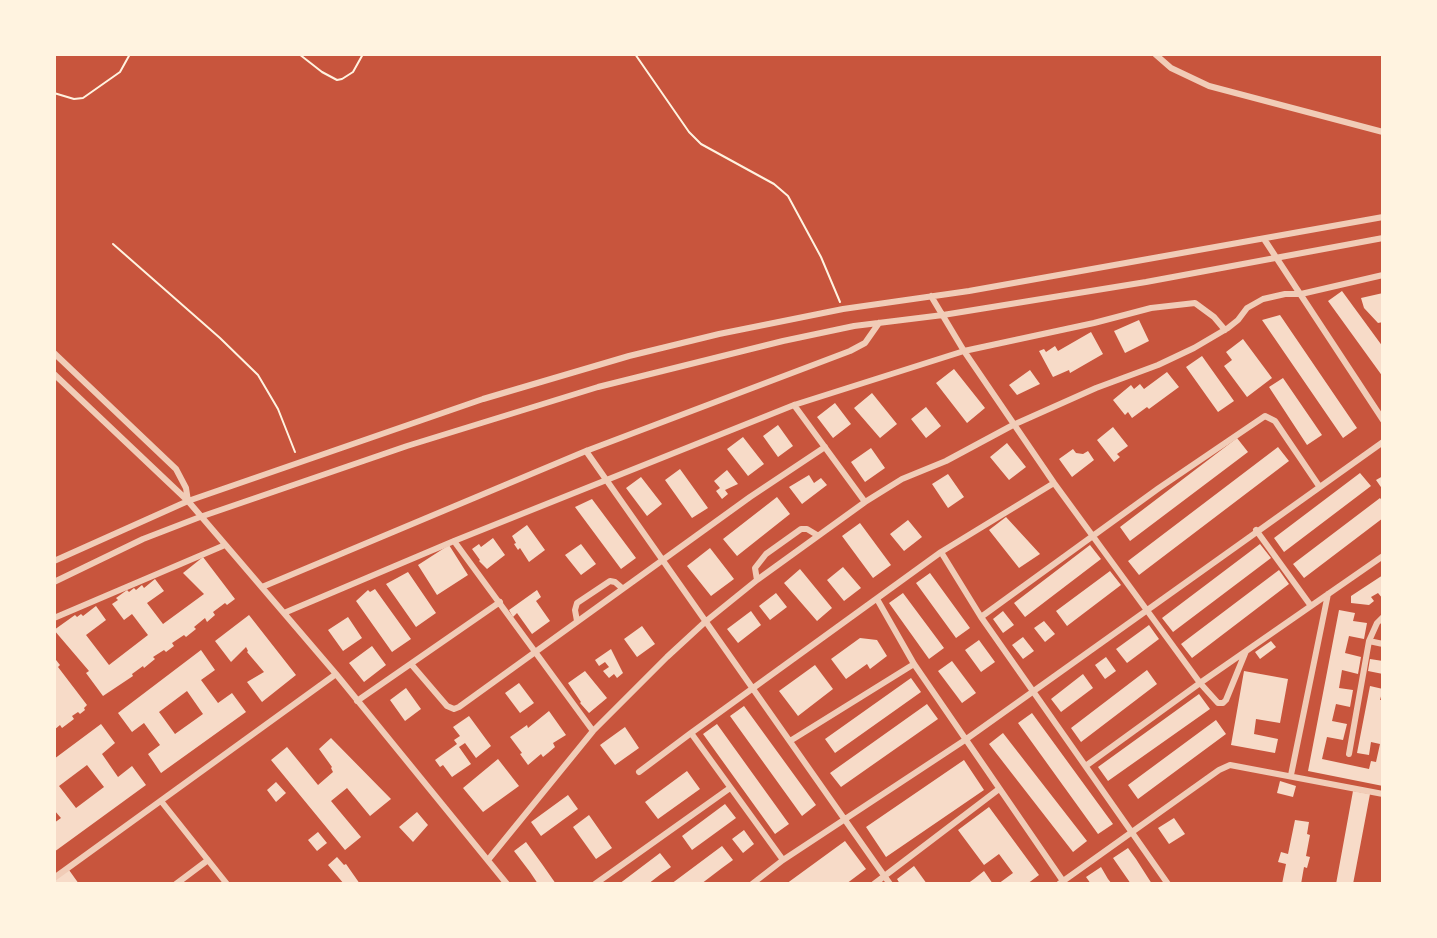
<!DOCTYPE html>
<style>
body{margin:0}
#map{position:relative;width:1437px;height:938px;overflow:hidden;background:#c8553d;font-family:"Alegreya Sans",sans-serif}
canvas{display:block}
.frame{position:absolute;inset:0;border:56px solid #fff3e0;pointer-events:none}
</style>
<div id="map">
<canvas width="1437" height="938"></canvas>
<div class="frame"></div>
</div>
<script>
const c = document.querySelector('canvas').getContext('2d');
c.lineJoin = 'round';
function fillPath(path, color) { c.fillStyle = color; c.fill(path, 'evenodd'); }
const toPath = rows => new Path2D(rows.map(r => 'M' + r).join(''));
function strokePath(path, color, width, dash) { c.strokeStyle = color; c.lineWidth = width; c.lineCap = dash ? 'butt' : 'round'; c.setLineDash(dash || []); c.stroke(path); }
fillPath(toPath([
 [1342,291,1383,347,1383,377,1328,301],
 [1383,293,1383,322,1378,323,1364,308,1361,298],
 [1280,315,1357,428,1343,438,1262,320],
 [1139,320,1149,341,1125,353,1114,331],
 [1091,332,1103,354,1070,373,1069,370,1053,377,1039,351,1044,349,1046,352,1055,346,1058,351],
 [1243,339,1272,378,1247,397,1224,366,1232,360,1226,352],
 [1202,356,1234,401,1218,412,1186,367],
 [954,369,985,408,967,423,936,383],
 [1030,370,1040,384,1017,395,1009,385],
 [1167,372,1179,387,1149,409,1147,407,1132,418,1128,412,1125,415,1113,400,1131,385,1134,389,1140,384,1144,389],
 [1283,378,1322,435,1307,445,1269,387],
 [872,393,897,424,880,438,854,408],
 [835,403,851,424,833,438,817,417],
 [926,407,941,426,926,438,911,419],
 [778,425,793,446,778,457,763,436],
 [1113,427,1128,446,1117,454,1120,457,1114,462,1097,440],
 [743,437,764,464,748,476,727,449],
 [1237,438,1248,452,1130,541,1120,527],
 [1007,443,1026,467,1009,480,990,457],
 [1278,447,1289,461,1139,575,1128,561],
 [871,448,885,468,865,482,851,462],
 [1073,449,1076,453,1083,454,1088,451,1094,460,1072,477,1059,459],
 [680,469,708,508,692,518,665,480],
 [727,470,738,484,725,490,728,494,722,499,716,491,720,488,714,481],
 [1360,473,1371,486,1284,552,1274,538],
 [948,474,964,497,948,508,932,484],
 [809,475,814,483,821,478,827,485,802,504,789,487],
 [1383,476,1383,490,1376,480],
 [641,477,662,504,647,516,626,488],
 [777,497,790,514,737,556,723,539],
 [1380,498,1383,502,1383,518,1304,578,1293,564],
 [592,499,636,558,621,569,575,507],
 [1006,517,1040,554,1019,568,989,530],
 [908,520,922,537,904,551,890,534],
 [860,523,891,565,873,578,842,536],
 [527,525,545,550,529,562,520,548,518,550,514,544,516,543,512,536],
 [493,538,505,555,487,569,479,561,480,560,472,549,479,544,481,547],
 [581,544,596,564,581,575,565,555],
 [1260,544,1271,558,1173,632,1162,618],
 [449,545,468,575,437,595,418,565],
 [1090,545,1101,559,1025,617,1014,603],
 [710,548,734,579,711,596,687,566],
 [203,557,235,599,227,605,225,603,213,612,215,615,207,622,205,618,194,627,196,629,186,637,184,635,172,643,174,646,166,652,164,650,153,657,155,659,144,668,143,666,132,674,133,676,103,696,86,673,89,671,54,630,75,615,77,617,81,614,83,616,96,606,106,620,86,635,109,665,148,635,132,614,124,620,112,604,118,600,116,598,127,590,129,592,134,588,136,590,142,585,144,588,155,579,164,591,147,603,163,624,204,594,183,573],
 [843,567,861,588,844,601,827,580],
 [800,569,832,608,817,621,784,583],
 [1279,570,1289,584,1192,658,1181,644],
 [1110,571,1121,585,1067,626,1056,611],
 [408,572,436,613,416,627,386,584],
 [930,573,970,628,956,638,916,583],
 [1383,575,1383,599,1378,593,1371,597,1374,601,1369,605,1351,603,1351,596],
 [375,589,411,639,392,652,356,601,368,590,370,592],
 [537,590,541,597,536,601,550,621,532,634,517,613,513,617,509,610],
 [776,593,787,607,770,620,759,606],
 [903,593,944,648,929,659,889,603],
 [1339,610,1355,613,1353,621,1367,623,1364,639,1349,636,1345,653,1361,657,1358,674,1342,670,1339,688,1353,690,1350,707,1336,704,1332,721,1347,724,1343,740,1327,737,1322,759,1369,769,1371,761,1376,762,1380,744,1371,742,1369,755,1357,753,1370,686,1383,689,1380,700,1383,700,1383,786,1308,771],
 [751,611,761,625,738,643,727,629],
 [1003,611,1014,625,1003,633,993,619],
 [249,615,296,675,262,702,247,682,264,672,247,652,248,651,246,647,231,662,215,641],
 [348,617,362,638,343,651,328,630],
 [1044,621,1055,634,1045,642,1034,628],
 [1149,625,1159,639,1127,663,1116,649],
 [642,626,655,644,637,657,624,639],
 [1023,637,1034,651,1023,659,1012,645],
 [860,638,877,640,887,656,870,669,867,664,846,679,831,659],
 [979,640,995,662,981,672,965,650],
 [1271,641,1276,647,1260,659,1255,652],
 [372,646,386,665,364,682,349,663],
 [611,649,623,673,617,678,614,674,609,678,603,671,609,667,605,662,599,666,595,660],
 [201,650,215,670,201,680,218,703,232,693,246,712,161,773,148,754,160,745,144,723,132,732,118,713],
 [187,691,203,714,175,734,159,712],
 [1106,657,1116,671,1105,679,1095,665],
 [1370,659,1383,661,1383,674,1368,671],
 [56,660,60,665,58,667,87,705,84,708,85,710,80,714,78,712,72,716,74,719,62,728,60,725,54,730,54,662],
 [952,661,976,693,962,703,938,671],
 [815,665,833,689,798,716,779,691],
 [1147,670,1157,684,1081,742,1071,728],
 [585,671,607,698,589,713,580,703,581,702,568,683],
 [1244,671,1288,679,1280,723,1256,719,1254,734,1278,739,1275,753,1231,745],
 [1083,674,1093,688,1061,712,1051,699],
 [911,678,921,692,835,753,825,739],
 [519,683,534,703,520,713,505,693],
 [406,688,421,709,405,721,390,700],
 [1199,694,1210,709,1108,781,1098,767],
 [927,704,938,719,841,787,830,773],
 [744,706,816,805,802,816,730,716],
 [549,711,566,735,553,743,555,747,548,753,543,757,541,754,528,765,520,754,522,753,510,737,527,725,528,728],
 [1032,713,1113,824,1098,834,1018,723],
 [469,716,491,746,476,758,465,743,459,747,471,764,452,777,443,765,440,767,435,760,457,744,454,740,460,736,453,727],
 [1216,720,1226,734,1138,799,1128,785],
 [101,724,115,743,102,754,118,777,132,766,146,785,54,852,54,823,61,818,54,810,54,759],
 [87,765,104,787,76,808,59,786],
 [717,724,789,824,775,834,703,734],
 [625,727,639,748,615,765,600,745],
 [1003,733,1087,841,1073,852,989,744],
 [331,738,391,799,370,816,347,788,331,801,361,837,345,850,271,760,287,747,318,785,333,772,331,768,332,767,319,749],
 [498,759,519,786,483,812,463,788],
 [964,760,984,790,886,857,866,827],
 [687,771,700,789,658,819,645,802],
 [1280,781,1296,786,1293,797,1277,793],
 [276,782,286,793,276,802,267,790],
 [1353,791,1370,794,1353,884,1336,884],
 [568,795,578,809,541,836,531,822],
 [725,804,736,818,692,850,682,836],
 [989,807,1039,875,1027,884,998,884,1013,873,999,854,984,865,958,830],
 [417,812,428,825,413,842,399,827],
 [589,815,612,848,596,859,573,827],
 [1174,818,1185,834,1169,844,1158,828],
 [1295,820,1309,822,1307,834,1310,835,1306,856,1310,857,1307,868,1304,867,1301,884,1282,884,1286,864,1278,862,1281,852,1288,854],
 [744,830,754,844,743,853,732,839],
 [318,832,327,843,317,851,308,840],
 [845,841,866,869,846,884,786,884],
 [526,842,542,864,556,884,538,884,530,872,514,851],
 [722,846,733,860,722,868,701,884,671,884],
 [1128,848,1136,859,1152,884,1131,884,1113,858],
 [660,853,671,867,661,874,648,884,619,884],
 [337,857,344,865,346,864,360,884,344,884,328,865],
 [914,866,927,884,900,884,897,879],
 [1101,867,1108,879,1112,884,1091,884,1086,877],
 [69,870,79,884,54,884,54,880],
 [984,871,993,884,967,884,974,879]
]), '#f7dbc8');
strokePath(toPath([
 [299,54,322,72,337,80,342,79,353,72,363,54],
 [635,54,689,132,701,144,774,184,788,196,821,257,840,302],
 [54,93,74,99,83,98,120,72,130,54],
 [113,244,220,338,258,375,278,409,295,452]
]), '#fff3e0', 2);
strokePath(toPath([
 [1155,54,1171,68,1209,86,1383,132],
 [1264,239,1383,420],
 [931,296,964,351,1054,483,1200,683,1218,703,1223,703,1226,700,1246,651],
 [54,353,176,469,186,488,188,501],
 [54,374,188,501,336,674,507,884],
 [794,405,865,502],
 [586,451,890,884],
 [1256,530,1311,606],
 [454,541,593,731],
 [941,552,981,617,1168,884],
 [54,561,188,501,483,399,629,356,719,334,843,309,969,291,1383,217],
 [757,580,755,568,766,554,801,529,807,529,817,535],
 [54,582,143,539,200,517,407,446,598,387,783,341,854,326,943,315,1146,282,1383,238],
 [262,587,586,451,850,351,865,343,879,323],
 [877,599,914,664,1065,884],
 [284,613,454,541,794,405,964,351,1094,323,1151,308,1195,303,1214,317,1225,330],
 [981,617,1159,488,1265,416,1275,421,1319,486],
 [54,618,225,545],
 [577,621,575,610,577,603,610,581,615,582,622,588],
 [1369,641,1383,644],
 [411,664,447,706,454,709,459,707,750,497,825,447],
 [357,701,500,602],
 [790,741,914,664],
 [1349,754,1369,641,1377,623,1383,617],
 [1087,765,1200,683,1383,556],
 [639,772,691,733],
 [1291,775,1328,594],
 [161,801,227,884],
 [488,860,593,731,667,657,705,622,757,580,865,502,902,479,946,461,1013,425,1096,388,1158,365,1194,348,1228,328,1238,320,1247,308,1263,299,1285,294,1301,294,1383,275],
 [783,860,691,733,941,552,1054,483],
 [54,878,336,674],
 [176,884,208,860],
 [595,884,730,788],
 [752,884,783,860,965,740,1383,442],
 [874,884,999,789],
 [1059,884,1219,770,1230,765,1383,794]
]), '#f1ccb7', 6);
</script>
